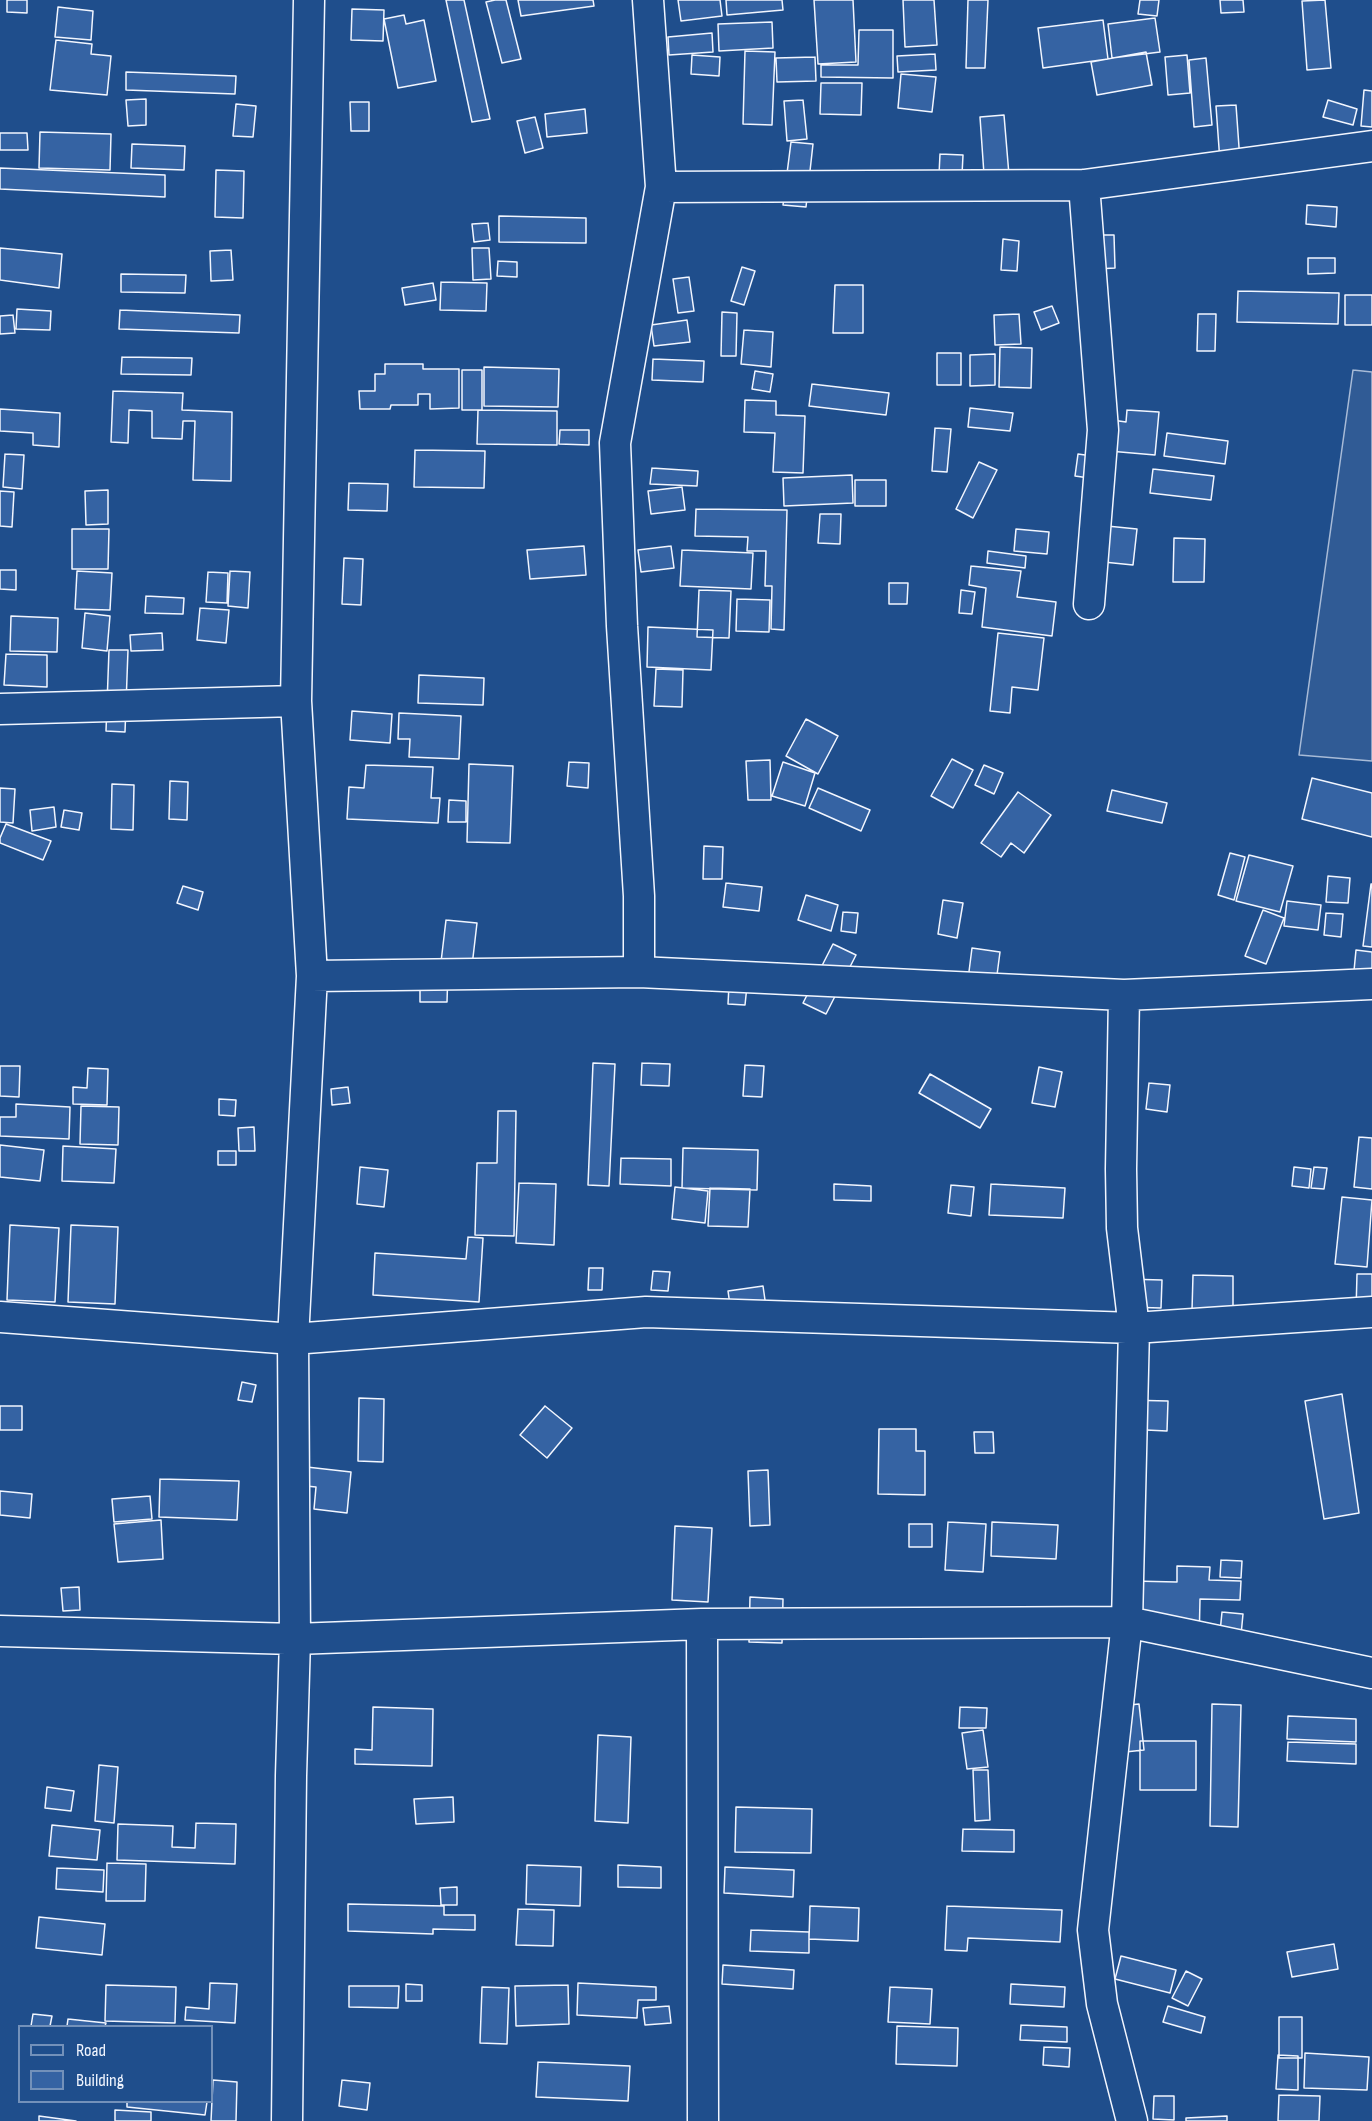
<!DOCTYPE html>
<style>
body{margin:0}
#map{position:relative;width:1372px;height:2121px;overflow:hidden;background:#1f4e8c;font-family:"Sofia Sans Condensed",sans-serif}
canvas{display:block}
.legend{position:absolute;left:18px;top:2025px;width:195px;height:78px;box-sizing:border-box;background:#1f4e8c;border:2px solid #7391ba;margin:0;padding:8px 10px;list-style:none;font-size:18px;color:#f2f6ff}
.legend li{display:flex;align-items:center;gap:12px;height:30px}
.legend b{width:30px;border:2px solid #7391ba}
</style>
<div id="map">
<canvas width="1372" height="2121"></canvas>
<ul class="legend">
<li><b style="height:8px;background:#1f4e8c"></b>Road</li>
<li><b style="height:16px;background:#3563a3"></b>Building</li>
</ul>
</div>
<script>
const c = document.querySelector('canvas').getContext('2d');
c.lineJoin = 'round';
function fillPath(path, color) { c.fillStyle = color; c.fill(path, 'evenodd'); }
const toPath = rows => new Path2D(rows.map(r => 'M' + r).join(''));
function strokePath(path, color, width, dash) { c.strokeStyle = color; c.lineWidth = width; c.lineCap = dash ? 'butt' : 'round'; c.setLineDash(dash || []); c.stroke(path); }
const built = toPath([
 [1353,370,1372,372,1372,761,1299,755,1353,370]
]);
fillPath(built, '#305b95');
strokePath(built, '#a8bbd7', 1.5);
const building = toPath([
 [7,0,27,0,27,13,7,12,7,0],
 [446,0,464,0,490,119,472,122,446,0],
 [495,0,506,0,521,59,502,63,486,2,495,0],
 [518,0,593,0,594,6,521,16,518,0],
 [678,0,720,0,722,16,681,21,678,0],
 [726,0,782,0,783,10,727,15,726,0],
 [814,0,853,0,856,62,818,64,814,0],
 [903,0,934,0,937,45,905,47,903,0],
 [968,0,988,0,985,68,966,68,968,0],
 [1140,0,1159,0,1157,16,1138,14,1140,0],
 [1220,0,1243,0,1244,12,1221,13,1220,0],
 [1325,0,1331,68,1307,70,1302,1,1325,0],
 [58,7,93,11,91,40,55,37,58,7],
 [352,9,384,10,383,41,351,40,352,9],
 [404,15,406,24,424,20,436,81,398,88,384,19,404,15],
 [1155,18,1160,52,1112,58,1108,24,1155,18],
 [1103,20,1108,59,1043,68,1038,28,1103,20],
 [772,22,773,48,719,51,718,24,772,22],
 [859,30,893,30,893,78,821,77,821,65,858,65,859,30],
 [712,33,713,52,669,55,668,37,712,33],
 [56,40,92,44,91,54,111,56,107,95,50,90,56,40],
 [745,51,775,52,772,125,743,124,745,51],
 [1146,52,1152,85,1097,95,1091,62,1146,52],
 [935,54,936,70,898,72,897,56,935,54],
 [692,55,720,57,719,76,691,74,692,55],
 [1187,55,1190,93,1168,95,1165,57,1187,55],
 [815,57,816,81,777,82,776,58,815,57],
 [1206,58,1212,125,1194,127,1189,60,1206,58],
 [126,72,236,76,235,94,126,90,126,72],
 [901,74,936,77,932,112,898,108,901,74],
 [821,83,862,83,861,115,820,114,821,83],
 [1364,90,1372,91,1372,127,1361,126,1364,90],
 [146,99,146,125,128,126,126,100,146,99],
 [803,100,807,139,787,141,784,101,803,100],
 [1328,100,1357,109,1353,125,1323,117,1328,100],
 [350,102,369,102,369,131,351,131,350,102],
 [236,104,256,106,253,137,233,136,236,104],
 [1236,105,1240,161,1220,162,1216,106,1236,105],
 [585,109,587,133,547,137,545,114,585,109],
 [1004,115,1010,187,985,189,980,117,1004,115],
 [535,117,543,148,525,153,517,121,535,117],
 [40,132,111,134,110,170,39,168,40,132],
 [0,133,27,133,28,150,0,150,0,133],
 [791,142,813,144,806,207,783,205,791,142],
 [132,144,185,146,184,170,131,168,132,144],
 [940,154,963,155,961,195,938,195,940,154],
 [0,168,165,175,165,197,0,189,0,168],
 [216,170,244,171,243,218,215,217,216,170],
 [1307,205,1337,207,1336,227,1306,224,1307,205],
 [499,216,586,218,586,243,499,242,499,216],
 [488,223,490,240,474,242,472,224,488,223],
 [1097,235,1114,235,1115,268,1097,269,1097,235],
 [1003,239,1019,241,1017,271,1001,270,1003,239],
 [0,248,62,254,59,288,0,280,0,248],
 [472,248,489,248,491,279,473,280,472,248],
 [231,250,233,280,211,281,210,251,231,250],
 [1308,258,1335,258,1335,273,1308,274,1308,258],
 [498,261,517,262,517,277,497,276,498,261],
 [742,267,755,271,744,305,731,301,742,267],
 [121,274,186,275,185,293,121,292,121,274],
 [689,277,694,311,678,313,673,279,689,277],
 [441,282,487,283,486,311,440,310,441,282],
 [433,283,436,300,405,305,402,288,433,283],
 [835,285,863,285,863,333,833,333,835,285],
 [1238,291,1339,293,1338,324,1237,322,1238,291],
 [1345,295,1372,295,1372,325,1345,325,1345,295],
 [1052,306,1059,323,1041,330,1034,312,1052,306],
 [17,309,51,311,50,330,16,329,17,309],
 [120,310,240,315,239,333,119,329,120,310],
 [722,312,737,313,736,356,721,356,722,312],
 [1019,314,1021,344,995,345,994,315,1019,314],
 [1198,314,1216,314,1215,351,1197,351,1198,314],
 [13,315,15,333,0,334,0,316,13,315],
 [687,320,690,342,654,346,651,325,687,320],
 [744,330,773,332,771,367,741,364,744,330],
 [1000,347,1032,348,1031,388,999,387,1000,347],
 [937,353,961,353,961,385,937,385,937,353],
 [995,354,995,385,970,386,970,355,995,354],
 [122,357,192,358,191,375,121,374,122,357],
 [653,359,704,361,703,382,652,380,653,359],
 [385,364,423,364,423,369,459,369,459,408,430,409,430,394,418,394,418,405,391,405,390,409,360,409,359,391,375,391,375,374,385,374,385,364],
 [484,367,559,369,558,407,484,406,484,367],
 [462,370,482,370,482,410,462,410,462,370],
 [755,371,773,374,770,392,752,389,755,371],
 [812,384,889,393,886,415,809,406,812,384],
 [113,391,183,393,182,410,232,412,231,481,193,480,195,421,183,421,182,439,152,438,152,411,129,410,128,443,111,442,113,391],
 [745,400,776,401,776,415,805,416,803,473,773,472,775,433,744,432,745,400],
 [970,408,1013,413,1010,431,968,427,970,408],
 [0,409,60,413,59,447,33,445,33,433,0,431,0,409],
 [478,410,557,411,557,445,477,444,478,410],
 [1127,410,1159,412,1155,455,1109,451,1112,420,1126,422,1127,410],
 [935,428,951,429,947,472,932,471,935,428],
 [560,430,589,430,589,445,559,444,560,430],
 [1167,433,1228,441,1225,464,1164,456,1167,433],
 [415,450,485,451,484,488,414,487,415,450],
 [5,454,24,455,22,489,3,487,5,454],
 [1078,454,1092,456,1089,478,1075,476,1078,454],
 [979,462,997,470,973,518,956,509,979,462],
 [652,468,698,471,697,486,650,484,652,468],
 [1153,469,1214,476,1211,500,1150,493,1153,469],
 [852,475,853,503,784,506,783,478,852,475],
 [855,480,886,480,886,506,855,506,855,480],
 [349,483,388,484,387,511,348,510,349,483],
 [682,487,685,510,651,514,648,491,682,487],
 [108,490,108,524,86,525,85,491,108,490],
 [0,491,14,492,12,527,0,526,0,491],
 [696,509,787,510,784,630,771,629,772,586,765,586,766,551,747,551,748,537,695,536,696,509],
 [820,514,841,514,840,544,818,543,820,514],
 [1087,524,1137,529,1133,565,1084,560,1087,524],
 [72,529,109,529,108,569,72,569,72,529],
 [1016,529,1049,532,1047,554,1014,551,1016,529],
 [1174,538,1205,539,1204,582,1173,582,1174,538],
 [584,546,586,575,530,579,527,550,584,546],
 [671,546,674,568,641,572,638,550,671,546],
 [682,550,753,553,751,589,680,586,682,550],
 [988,551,1026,556,1025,568,987,563,988,551],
 [344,558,363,559,361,605,342,604,344,558],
 [971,566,1021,571,1017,597,1056,602,1052,636,982,627,986,588,969,585,971,566],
 [0,570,16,570,16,590,0,589,0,570],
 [77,571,112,573,110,610,75,609,77,571],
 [230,571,250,572,248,608,228,606,230,571],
 [208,572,228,573,227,603,206,602,208,572],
 [889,583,908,583,907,604,889,604,889,583],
 [699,590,731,591,729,638,697,637,699,590],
 [961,590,975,592,972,614,959,613,961,590],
 [146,596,184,598,183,614,145,613,146,596],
 [737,599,770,600,769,632,736,631,737,599],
 [200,608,229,610,226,643,197,640,200,608],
 [85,613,110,616,107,651,82,648,85,613],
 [11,616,58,618,57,652,10,651,11,616],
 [648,627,713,630,711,670,647,667,648,627],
 [162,633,163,650,131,651,130,635,162,633],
 [998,633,1044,638,1038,690,1012,687,1010,713,990,711,998,633],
 [109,650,128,650,125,732,106,731,109,650],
 [6,654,47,655,47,687,4,685,6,654],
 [656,669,683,670,682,707,654,706,656,669],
 [419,675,484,678,483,705,418,703,419,675],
 [352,711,392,714,390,743,350,740,352,711],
 [399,713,461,716,459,759,409,757,410,739,398,739,399,713],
 [806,719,838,736,818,774,786,756,806,719],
 [952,759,973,770,953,808,931,796,952,759],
 [770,760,771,800,748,800,746,761,770,760],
 [569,762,589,763,588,788,567,786,569,762],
 [783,762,815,773,805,806,772,796,783,762],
 [469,764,513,766,510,843,467,842,469,764],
 [366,765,433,767,431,798,440,798,438,823,347,819,349,787,364,788,366,765],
 [984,765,1003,773,994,794,975,785,984,765],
 [1312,778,1372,793,1372,837,1302,819,1312,778],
 [170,781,188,782,187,820,169,819,170,781],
 [112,784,134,785,133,830,111,829,112,784],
 [0,788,15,789,13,823,0,822,0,788],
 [818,788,870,810,861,831,809,808,818,788],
 [1112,790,1167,803,1162,823,1107,811,1112,790],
 [1018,792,1051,815,1024,853,1011,843,1001,857,981,843,1018,792],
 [449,800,466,801,466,822,448,822,449,800],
 [54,807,56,827,32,831,30,810,54,807],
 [64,810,82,813,79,830,61,827,64,810],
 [6,824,51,841,43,860,0,843,0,838,6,824],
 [704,846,723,847,722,879,703,879,704,846],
 [1230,853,1245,857,1234,900,1218,895,1230,853],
 [1249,855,1293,866,1280,912,1236,901,1249,855],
 [1328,876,1350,878,1348,903,1326,902,1328,876],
 [726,883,762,887,759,911,723,907,726,883],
 [1371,884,1372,884,1372,947,1363,946,1371,884],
 [183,886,203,892,198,910,177,903,183,886],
 [806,895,838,905,831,931,798,920,806,895],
 [943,900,963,903,957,938,938,934,943,900],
 [1287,901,1321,905,1318,930,1284,926,1287,901],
 [1263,910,1284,918,1266,964,1245,956,1263,910],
 [843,912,858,913,856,933,841,931,843,912],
 [1326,913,1343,914,1341,937,1324,935,1326,913],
 [446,920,477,923,472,966,441,962,446,920],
 [833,944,856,955,826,1014,803,1003,833,944],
 [972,948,1000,952,994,998,966,995,972,948],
 [1356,950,1372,952,1372,983,1353,981,1356,950],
 [420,969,448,970,447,1002,420,1002,420,969],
 [729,985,747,986,745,1005,728,1004,729,985],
 [593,1063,615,1064,609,1186,588,1185,593,1063],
 [642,1063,670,1064,669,1086,641,1085,642,1063],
 [745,1065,764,1066,762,1097,743,1096,745,1065],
 [0,1066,20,1066,19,1097,0,1096,0,1066],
 [1039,1067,1062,1072,1055,1107,1032,1103,1039,1067],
 [88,1068,108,1069,107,1105,73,1104,73,1087,87,1088,88,1068],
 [930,1074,991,1109,980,1128,919,1093,930,1074],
 [1149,1083,1170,1085,1167,1112,1146,1109,1149,1083],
 [348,1087,350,1103,332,1105,331,1089,348,1087],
 [219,1099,236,1100,235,1116,219,1115,219,1099],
 [16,1104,70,1107,69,1139,0,1136,0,1117,16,1117,16,1104],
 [81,1106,119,1107,118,1145,80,1144,81,1106],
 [498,1111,516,1111,514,1236,475,1235,477,1163,497,1163,498,1111],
 [254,1127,255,1151,239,1151,238,1128,254,1127],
 [1359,1137,1372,1138,1372,1189,1354,1187,1359,1137],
 [0,1145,44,1150,40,1181,0,1177,0,1145],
 [63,1146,116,1149,114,1183,62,1181,63,1146],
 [683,1148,758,1150,757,1190,682,1188,683,1148],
 [218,1151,236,1151,236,1165,218,1165,218,1151],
 [621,1158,671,1159,671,1186,620,1184,621,1158],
 [360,1167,388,1170,384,1207,357,1204,360,1167],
 [1294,1167,1311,1169,1309,1188,1292,1186,1294,1167],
 [1314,1167,1327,1168,1324,1189,1311,1188,1314,1167],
 [519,1183,556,1184,554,1245,516,1243,519,1183],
 [834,1184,871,1186,871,1201,834,1200,834,1184],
 [991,1184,1065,1188,1063,1218,989,1215,991,1184],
 [951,1185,974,1187,971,1216,948,1213,951,1185],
 [675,1187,708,1191,705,1223,672,1219,675,1187],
 [710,1188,750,1189,748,1227,708,1226,710,1188],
 [1342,1197,1372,1200,1367,1267,1335,1264,1342,1197],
 [10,1225,59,1228,55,1302,7,1300,10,1225],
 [71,1225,118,1227,115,1304,68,1302,71,1225],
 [468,1237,483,1238,479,1302,373,1295,375,1253,466,1259,468,1237],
 [589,1268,603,1268,602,1290,588,1290,589,1268],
 [653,1271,670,1272,668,1291,651,1290,653,1271],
 [1357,1274,1372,1274,1372,1312,1356,1311,1357,1274],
 [1193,1275,1233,1276,1233,1310,1192,1310,1193,1275],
 [1126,1279,1162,1280,1161,1308,1126,1307,1126,1279],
 [763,1286,766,1307,731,1312,728,1291,763,1286],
 [242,1382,256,1385,252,1402,238,1400,242,1382],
 [1342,1394,1359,1513,1324,1519,1305,1401,1342,1394],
 [359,1398,384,1399,383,1462,358,1461,359,1398],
 [1126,1400,1168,1401,1167,1431,1125,1429,1126,1400],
 [0,1406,22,1406,22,1430,0,1430,0,1406],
 [545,1406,572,1428,547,1458,520,1435,545,1406],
 [879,1429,916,1429,916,1451,925,1451,925,1495,878,1494,879,1429],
 [974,1432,993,1432,994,1453,975,1453,974,1432],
 [298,1466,351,1472,347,1513,314,1509,316,1487,296,1485,298,1466],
 [768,1470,770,1525,750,1526,748,1471,768,1470],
 [160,1479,239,1481,237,1520,159,1517,160,1479],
 [0,1491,32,1494,30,1518,0,1515,0,1491],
 [150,1496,152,1519,114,1522,112,1499,150,1496],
 [161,1520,163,1559,118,1562,114,1524,161,1520],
 [948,1522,986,1524,983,1572,945,1570,948,1522],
 [992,1522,1058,1525,1056,1559,991,1556,992,1522],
 [909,1524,932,1524,932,1547,909,1547,909,1524],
 [675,1526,712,1528,708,1602,672,1600,675,1526],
 [1221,1560,1242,1561,1241,1578,1220,1577,1221,1560],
 [1177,1566,1210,1567,1209,1580,1241,1581,1240,1600,1200,1599,1199,1645,1156,1644,1157,1615,1131,1615,1132,1581,1177,1582,1177,1566],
 [79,1587,80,1610,63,1611,61,1588,79,1587],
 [750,1597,783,1599,782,1643,749,1642,750,1597],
 [1222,1612,1243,1614,1241,1635,1220,1632,1222,1612],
 [1139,1704,1144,1750,1125,1752,1120,1706,1139,1704],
 [1212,1704,1241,1705,1238,1827,1210,1826,1212,1704],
 [373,1707,433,1709,432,1766,355,1764,355,1749,372,1750,373,1707],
 [960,1707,987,1708,986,1728,959,1728,960,1707],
 [1288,1716,1356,1719,1356,1742,1287,1739,1288,1716],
 [983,1730,988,1767,967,1769,962,1733,983,1730],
 [598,1735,631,1737,628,1823,595,1821,598,1735],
 [1140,1741,1196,1741,1196,1790,1140,1790,1140,1741],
 [1288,1742,1356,1744,1356,1764,1287,1761,1288,1742],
 [99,1765,118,1767,114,1823,95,1821,99,1765],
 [973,1770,988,1770,990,1820,975,1821,973,1770],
 [47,1787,74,1791,71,1811,45,1808,47,1787],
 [453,1797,454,1822,416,1824,414,1799,453,1797],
 [736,1807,812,1809,811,1853,735,1852,736,1807],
 [196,1823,236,1824,235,1864,117,1860,118,1824,173,1826,172,1847,195,1848,196,1823],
 [52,1825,100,1830,97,1860,49,1856,52,1825],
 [963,1829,1014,1830,1014,1852,962,1851,963,1829],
 [107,1863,146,1864,145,1901,106,1901,107,1863],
 [527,1865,581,1867,580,1906,526,1904,527,1865],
 [618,1865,661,1867,661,1888,618,1887,618,1865],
 [725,1867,794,1870,793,1897,724,1893,725,1867],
 [57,1868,104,1870,103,1892,56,1889,57,1868],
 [457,1887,457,1905,441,1905,440,1888,457,1887],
 [348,1904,444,1906,444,1915,475,1915,475,1930,433,1929,433,1934,348,1931,348,1904],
 [810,1906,859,1908,858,1941,809,1939,810,1906],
 [947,1906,1062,1910,1060,1942,968,1938,967,1951,945,1950,947,1906],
 [518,1909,554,1910,553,1946,516,1945,518,1909],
 [39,1917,105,1924,102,1955,36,1948,39,1917],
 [751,1930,809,1932,809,1953,750,1951,751,1930],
 [1334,1944,1338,1969,1292,1977,1287,1952,1334,1944],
 [1121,1956,1176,1970,1170,1993,1115,1979,1121,1956],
 [723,1965,794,1970,793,1989,722,1984,723,1965],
 [1186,1971,1202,1979,1188,2006,1172,1998,1186,1971],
 [210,1983,237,1984,235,2023,185,2020,186,2007,209,2009,210,1983],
 [578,1983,656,1987,656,2000,638,2000,637,2018,577,2015,578,1983],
 [406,1984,422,1985,422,2001,406,2001,406,1984],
 [1011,1984,1065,1987,1064,2007,1010,2004,1011,1984],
 [106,1985,176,1987,175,2023,105,2021,106,1985],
 [568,1985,569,2024,516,2026,515,1986,568,1985],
 [349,1986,399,1986,398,2008,349,2007,349,1986],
 [482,1987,509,1988,507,2044,480,2043,482,1987],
 [890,1987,932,1989,930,2024,888,2022,890,1987],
 [669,2006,671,2023,645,2025,643,2008,669,2006],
 [1168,2006,1205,2017,1201,2033,1163,2022,1168,2006],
 [33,2014,52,2016,50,2026,31,2026,33,2014],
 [1279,2017,1302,2017,1302,2058,1279,2058,1279,2017],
 [68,2019,106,2023,105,2026,67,2026,68,2019],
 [1021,2025,1067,2027,1067,2042,1020,2040,1021,2025],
 [897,2026,958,2028,957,2066,896,2064,897,2026],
 [1044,2047,1070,2048,1069,2067,1043,2065,1044,2047],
 [1305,2053,1369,2057,1367,2090,1304,2088,1305,2053],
 [1278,2055,1298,2056,1298,2090,1276,2089,1278,2055],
 [538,2062,630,2066,628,2101,536,2097,538,2062],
 [213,2080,237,2082,236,2121,211,2121,213,2080],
 [342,2080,370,2083,367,2110,339,2106,342,2080],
 [1279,2095,1320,2096,1319,2121,1278,2121,1279,2095],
 [1154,2096,1174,2096,1174,2120,1153,2119,1154,2096],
 [127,2102,207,2102,205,2115,127,2107,127,2102],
 [115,2110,151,2112,151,2121,115,2121,115,2110],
 [39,2116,76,2121,39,2121,39,2116],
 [1227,2116,1227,2121,1186,2121,1186,2118,1227,2116]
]);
fillPath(building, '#3563a3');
strokePath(building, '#f2f6ff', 1.5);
const minor = toPath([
 [1084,185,1103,430,1089,604],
 [661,187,1084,185,1372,146],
 [0,709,296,701],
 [639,972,639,896,622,626,615,443,661,187,648,0],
 [312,976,639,972,1124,995,1372,984],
 [1124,995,1121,1169,1122,1228,1134,1328,1127,1622,1093,1930,1102,2004,1132,2121],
 [0,1317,293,1339,646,1312,1134,1328,1372,1312],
 [702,1624,703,2121],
 [0,1631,295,1639,702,1624,1127,1622,1372,1673],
 [287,2121,291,1776,295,1639,293,1339,312,976,296,701,309,0]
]);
strokePath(minor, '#f2f6ff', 33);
strokePath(minor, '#1f4e8c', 30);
</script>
